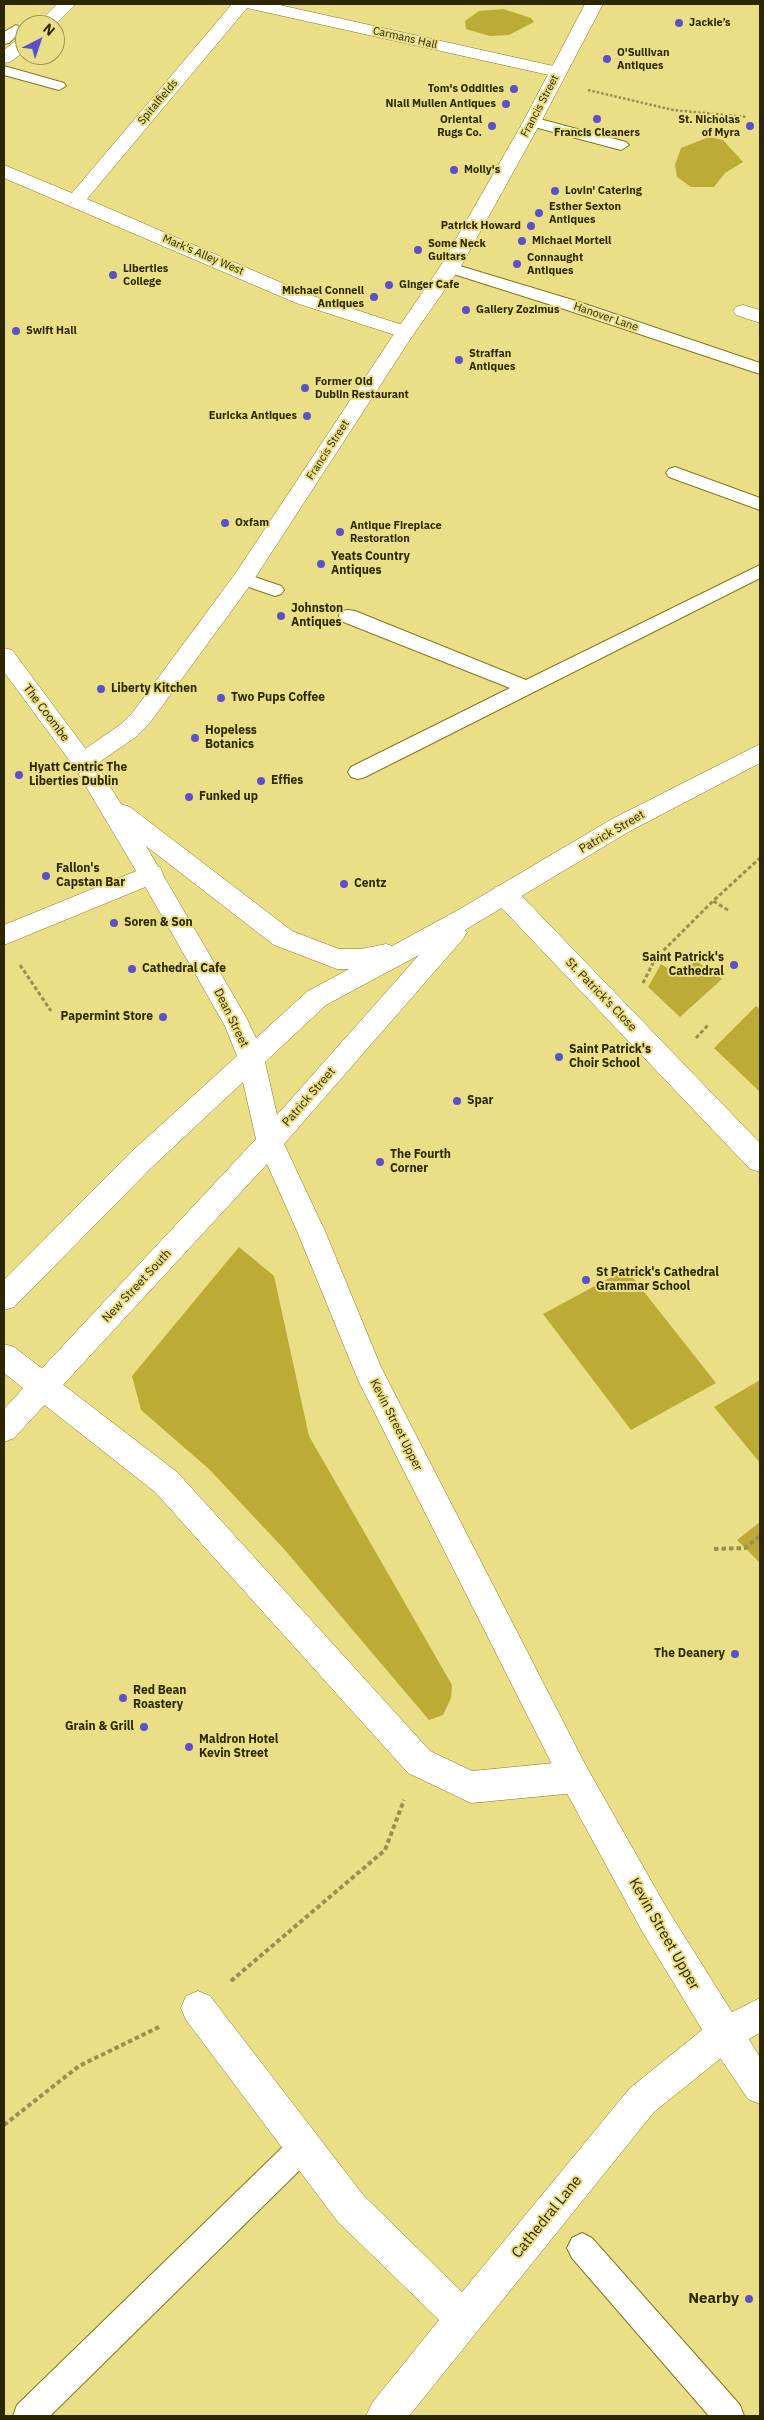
<!DOCTYPE html>
<meta charset="utf-8">
<style>
body{margin:0}
#map{position:relative;width:764px;height:2420px;overflow:hidden;background:#eade87;font-family:"IBM Plex Sans",sans-serif}
canvas{display:block}
.frame{position:absolute;inset:0;border:5px solid #2c2701;pointer-events:none}
.north{position:absolute;left:15px;top:15px;width:50px;height:50px;box-sizing:border-box;background:#eade87;border:1px solid #9e9551;border-radius:50%;rotate:41deg;font-size:14px;font-weight:700;line-height:20px;text-align:center;color:#2c2701}
.north::after{content:'';display:block;margin:auto;width:18px;height:22px;background:#5a51c9;clip-path:polygon(50% 0,100% 100%,50% 72%,0 100%)}
</style>
<div id="map">
<canvas width="764" height="2420"></canvas>
<div class="frame"></div>
<div class="north">N</div>
</div>
<script>
const c = document.querySelector('canvas').getContext('2d');
c.lineJoin = 'round';
function fillPath(path, color) { c.fillStyle = color; c.fill(path, 'evenodd'); }
const toPath = rows => new Path2D(rows.map(r => 'M' + r).join(''));
function strokePath(path, color, width, dash) { c.strokeStyle = color; c.lineWidth = width; c.lineCap = dash ? 'butt' : 'round'; c.setLineDash(dash || []); c.stroke(path); }
function write(font, color, halo, rows, align = 'center') {
  c.font = font + ' "IBM Plex Sans",sans-serif'; c.lineWidth = 4; c.setLineDash([]); c.textBaseline = 'middle'; c.strokeStyle = halo; c.fillStyle = color; for (const [text, x, y, turn = 0] of rows) {
    c.save(); c.translate(x, y); c.rotate((+turn || 0) * Math.PI / 180); c.textAlign = isNaN(turn) ? turn : align; if (halo) c.strokeText(text, 0, 0); c.fillText(text, 0, 0); c.restore();
  }
}
fillPath(toPath([
 [503,9,531,18,534,22,509,35,490,36,466,29,465,21,479,11],
 [709,137,723,140,743,162,725,173,714,187,691,187,677,177,675,165,681,148],
 [696,961,722,979,680,1017,648,987,661,964,679,975],
 [756,1006,760,1009,760,1092,714,1048],
 [239,1247,274,1276,309,1436,452,1685,451,1698,443,1715,429,1720,284,1549,209,1469,141,1410,132,1376],
 [626,1269,716,1383,631,1430,543,1314],
 [760,1380,760,1463,714,1407],
 [760,1522,760,1563,737,1540]
]), '#bcac36');
const service = toPath([
 [16,25,23,29,9,43,4,44,4,32,16,25],
 [4,66,64,83,66,86,59,90,4,75,4,66],
 [532,117,626,142,629,145,621,150,527,125,524,122,532,117],
 [450,263,576,301,760,363,760,374,564,309,444,271,442,268,444,265,450,263],
 [675,467,760,498,760,510,669,477,666,473,669,469,675,467],
 [760,565,760,578,365,777,358,779,351,777,348,772,351,767,510,688,341,621,339,616,341,611,348,610,355,611,526,680,760,565],
 [243,573,281,586,284,590,281,594,275,596,237,583,234,579,237,575,243,573],
 [304,2132,314,2136,318,2146,314,2156,50,2416,13,2416,17,2405,294,2136,304,2132],
 [582,2233,592,2238,740,2405,744,2416,709,2416,572,2258,567,2248,572,2238,582,2233]
]);
const minor = toPath([
 [57,4,76,4,55,25,36,25,57,4],
 [232,4,275,4,558,67,564,68,567,72,564,76,558,77,247,8,87,199,310,295,412,328,415,332,412,336,405,338,398,336,296,303,4,178,4,165,72,193,232,4],
 [25,37,25,51,10,62,4,63,4,50,19,38,25,37],
 [743,305,760,310,760,323,736,315,733,311,736,307,743,305],
 [151,865,160,867,163,874,160,881,4,945,4,925,151,865],
 [504,885,513,887,760,1143,760,1172,750,1169,495,901,492,894,495,887,504,885],
 [198,1991,210,1996,364,2196,462,2292,630,2088,712,2022,760,1998,760,2033,736,2046,654,2112,409,2416,366,2416,372,2403,439,2320,338,2222,186,2020,181,2008,186,1996,198,1991]
]);
const tertiary = toPath([
 [585,4,603,4,541,122,460,268,413,335,251,584,149,724,137,736,91,768,83,771,75,768,71,762,75,756,121,724,133,712,235,574,398,328,440,267,523,122,585,4],
 [4,1344,14,1347,177,1472,430,1751,472,1771,575,1761,586,1766,591,1777,586,1788,575,1793,471,1803,408,1773,155,1492,4,1373,4,1344]
]);
const secondary = toPath([
 [4,648,12,650,91,756,121,804,130,807,292,931,339,949,361,949,386,944,392,946,458,910,612,819,760,744,760,763,630,831,465,930,467,932,463,939,284,1144,325,1231,381,1367,586,1766,666,1907,760,2057,760,2104,748,2099,712,2046,642,1931,564,1788,358,1380,297,1231,267,1164,14,1438,4,1442,4,1409,256,1139,243,1082,151,1168,14,1307,4,1310,4,1280,131,1152,237,1056,225,1026,142,881,75,768,4,672,4,648],
 [146,846,274,945,337,969,349,969,308,991,256,1038,246,1017,146,846],
 [419,955,277,1115,265,1062,326,1005,419,955]
]);
strokePath(service, '#84771a', 2);
strokePath(minor, '#84771a', 1);
strokePath(tertiary, '#84771a', 1);
strokePath(secondary, '#84771a', 1);
strokePath(toPath([
 [588,90,673,110,747,117]
]), '#99904e', 2.5, [2.5, 2]);
strokePath(toPath([
 [728,910,713,901,760,858],
 [20,965,51,1011],
 [643,983,655,959,713,901],
 [696,1038,709,1024]
]), '#99904e', 3, [4, 2.5]);
strokePath(toPath([
 [714,1549,745,1548,760,1536],
 [231,1981,385,1850,404,1800],
 [4,2125,79,2066,161,2026]
]), '#99904e', 4, [4.5, 3]);
fillPath(service, '#fff');
fillPath(minor, '#fff');
fillPath(tertiary, '#fff');
fillPath(secondary, '#fff');
for (const [x, y, r, color] of [
 [679,23,5,"#5a51c9"],
 [607,59,5,"#5a51c9"],
 [514,89,5,"#5a51c9"],
 [506,104,5,"#5a51c9"],
 [597,119,5,"#5a51c9"],
 [492,126,5,"#5a51c9"],
 [750,126,5,"#5a51c9"],
 [454,170,5,"#5a51c9"],
 [555,191,5,"#5a51c9"],
 [539,213,5,"#5a51c9"],
 [531,226,5,"#5a51c9"],
 [522,241,5,"#5a51c9"],
 [418,250,5,"#5a51c9"],
 [517,264,5,"#5a51c9"],
 [113,275,5,"#5a51c9"],
 [389,285,5,"#5a51c9"],
 [374,297,5,"#5a51c9"],
 [466,310,5,"#5a51c9"],
 [16,331,5,"#5a51c9"],
 [459,360,5,"#5a51c9"],
 [305,388,5,"#5a51c9"],
 [307,416,5,"#5a51c9"],
 [225,523,5,"#5a51c9"],
 [340,532,5,"#5a51c9"],
 [321,564,5,"#5a51c9"],
 [281,616,5,"#5a51c9"],
 [101,689,5,"#5a51c9"],
 [221,698,5,"#5a51c9"],
 [195,738,5,"#5a51c9"],
 [19,775,5,"#5a51c9"],
 [261,781,5,"#5a51c9"],
 [189,797,5,"#5a51c9"],
 [46,876,5,"#5a51c9"],
 [344,884,5,"#5a51c9"],
 [114,923,5,"#5a51c9"],
 [734,965,5,"#5a51c9"],
 [132,969,5,"#5a51c9"],
 [163,1017,5,"#5a51c9"],
 [559,1057,5,"#5a51c9"],
 [457,1101,5,"#5a51c9"],
 [380,1162,5,"#5a51c9"],
 [586,1280,5,"#5a51c9"],
 [735,1654,5,"#5a51c9"],
 [123,1698,5,"#5a51c9"],
 [144,1727,5,"#5a51c9"],
 [189,1747,5,"#5a51c9"],
 [749,2299,5,"#5a51c9"]
]) { const dot = new Path2D(); dot.arc(x, y, r, 0, 2 * Math.PI); c.fillStyle = color; c.fill(dot); strokePath(dot, '#eade87', 2); }
write('bold 11px', '#2c2701', '#eade87', [
 ["Jackie’s",689,23],
 ["O'Sullivan",617,53],
 ["Antiques",617,66],
 ["Tom's Oddities",504,89,"right"],
 ["Niall Mullen Antiques",496,104,"right"],
 ["Oriental",482,120,"right"],
 ["Rugs Co.",482,133,"right"],
 ["St. Nicholas",740,120,"right"],
 ["of Myra",740,133,"right"],
 ["Francis Cleaners",597,133,"center"],
 ["Molly's",464,170],
 ["Lovin' Catering",565,191],
 ["Esther Sexton",549,207],
 ["Antiques",549,220],
 ["Patrick Howard",521,226,"right"],
 ["Michael Mortell",532,241],
 ["Some Neck",428,244],
 ["Guitars",428,257],
 ["Connaught",527,258],
 ["Antiques",527,271],
 ["Liberties",123,269],
 ["College",123,282],
 ["Ginger Cafe",399,285],
 ["Michael Connell",364,291,"right"],
 ["Antiques",364,304,"right"],
 ["Gallery Zozimus",476,310],
 ["Swift Hall",26,331],
 ["Straffan",469,354],
 ["Antiques",469,367],
 ["Former Old",315,382],
 ["Dublin Restaurant",315,395],
 ["Euricka Antiques",297,416,"right"],
 ["Oxfam",235,523],
 ["Antique Fireplace",350,526],
 ["Restoration",350,539]
], 'left');
write('11px', '#2c2701', '#eade87', [
 ["Carmans Hall",405,38,13],
 ["Spitalfields",158,102,-50],
 ["Francis Street",540,106,-62],
 ["Mark's Alley West",203,255,23],
 ["Hanover Lane",606,317,19],
 ["Francis Street",328,450,-57]
]);
write('bold 12px', '#2c2701', '#eade87', [
 ["Yeats Country",331,557],
 ["Antiques",331,571],
 ["Johnston",291,609],
 ["Antiques",291,623],
 ["Liberty Kitchen",111,689],
 ["Two Pups Coffee",231,698],
 ["Hopeless",205,731],
 ["Botanics",205,745],
 ["Hyatt Centric The",29,768],
 ["Liberties Dublin",29,782],
 ["Effies",271,781],
 ["Funked up",199,797],
 ["Fallon's",56,869],
 ["Capstan Bar",56,883],
 ["Centz",354,884],
 ["Soren & Son",124,923],
 ["Saint Patrick's",724,958,"right"],
 ["Cathedral",724,972,"right"],
 ["Cathedral Cafe",142,969],
 ["Papermint Store",153,1017,"right"],
 ["Saint Patrick's",569,1050],
 ["Choir School",569,1064],
 ["Spar",467,1101],
 ["The Fourth",390,1155],
 ["Corner",390,1169],
 ["St Patrick's Cathedral",596,1273],
 ["Grammar School",596,1287],
 ["The Deanery",725,1654,"right"],
 ["Red Bean",133,1691],
 ["Roastery",133,1705],
 ["Grain & Grill",134,1727,"right"],
 ["Maldron Hotel",199,1740],
 ["Kevin Street",199,1754]
], 'left');
write('12px', '#2c2701', '#eade87', [
 ["The Coombe",46,713,53],
 ["Patrick Street",612,832,-30],
 ["St. Patrick's Close",601,995,46],
 ["Dean Street",231,1018,64],
 ["Patrick Street",309,1097,-49],
 ["New Street South",137,1286,-47],
 ["Kevin Street Upper",396,1425,63]
]);
write('15px', '#2c2701', '#eade87', [
 ["Kevin Street Upper",664,1934,60],
 ["Cathedral Lane",547,2217,-51]
]);
write('bold 15px', '#2c2701', '#eade87', [
 ["Nearby",739,2299]
], 'right');
</script>
